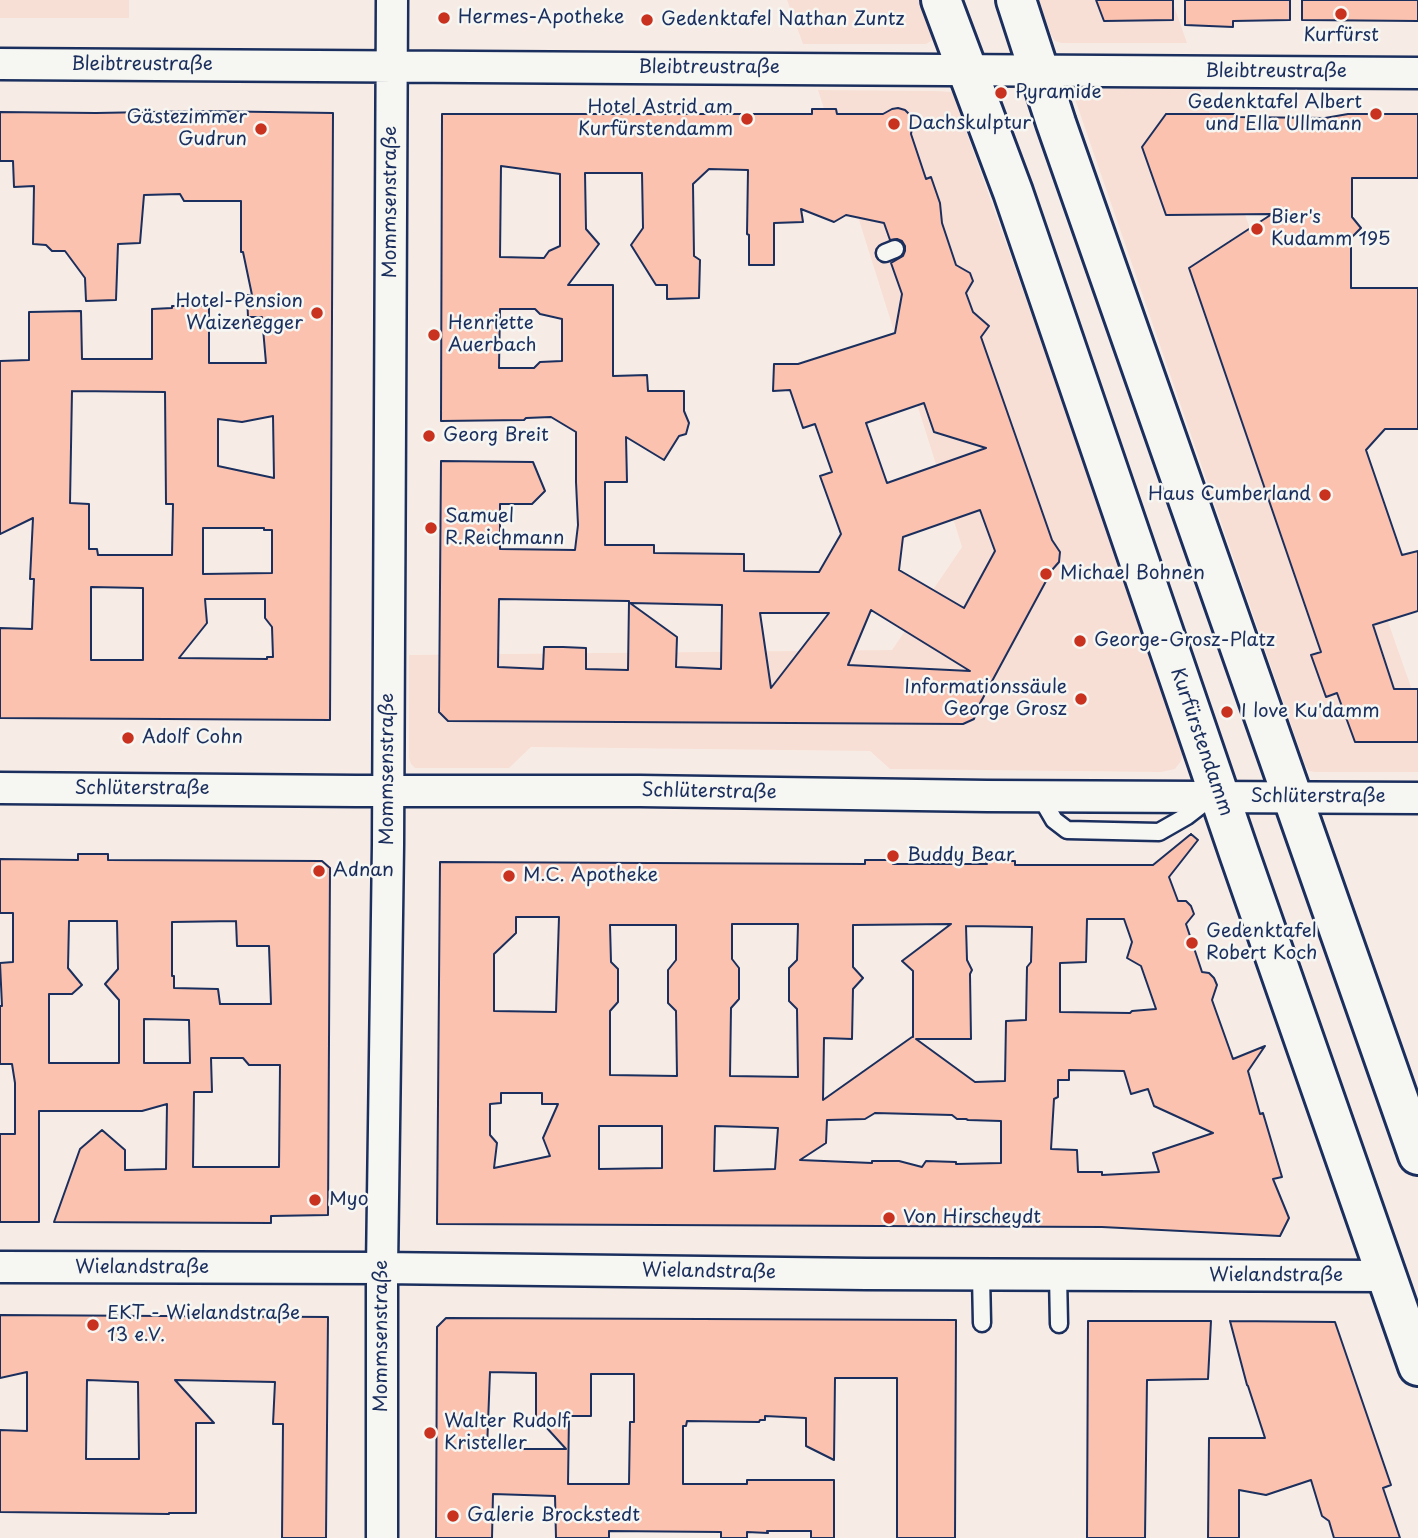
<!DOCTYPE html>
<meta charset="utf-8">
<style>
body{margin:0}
canvas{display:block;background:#f7ece5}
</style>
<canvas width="1418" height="1538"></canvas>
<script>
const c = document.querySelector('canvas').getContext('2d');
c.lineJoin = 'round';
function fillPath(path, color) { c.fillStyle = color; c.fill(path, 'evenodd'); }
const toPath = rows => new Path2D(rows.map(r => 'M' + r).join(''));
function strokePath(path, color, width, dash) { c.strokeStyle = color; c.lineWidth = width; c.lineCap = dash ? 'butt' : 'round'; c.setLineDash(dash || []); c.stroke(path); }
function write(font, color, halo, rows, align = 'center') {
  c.font = font + ' "Playpen Sans",sans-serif'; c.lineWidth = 5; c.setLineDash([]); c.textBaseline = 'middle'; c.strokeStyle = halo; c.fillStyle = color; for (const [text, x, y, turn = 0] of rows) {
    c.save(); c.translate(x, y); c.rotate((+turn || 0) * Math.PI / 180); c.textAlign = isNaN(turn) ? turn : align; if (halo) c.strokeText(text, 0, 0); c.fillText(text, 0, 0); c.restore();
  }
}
fillPath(toPath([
 [0,0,129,0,129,18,0,18],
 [787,0,922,0,935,38,933,40,926,44,803,44],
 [1039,0,1172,0,1187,43,1061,43,1055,41,1051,35],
 [1085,89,1201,89,1418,707,1418,772,1315,772,1309,771,1305,765,1076,102,1076,94],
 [818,90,936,91,952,92,1124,573,1179,737,1183,750,1181,761,1175,769,1161,772,890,769,870,751,531,747,509,768,415,768,411,764,409,758,409,655,892,650,962,547]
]), '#f8dfd5');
const building = toPath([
 [1096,0,1173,0,1173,20,1104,21,1096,0],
 [1185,0,1290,0,1290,20,1233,21,1233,27,1185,25,1185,0],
 [1302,0,1418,0,1418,21,1302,20,1302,0],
 [898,108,905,110,909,114,913,122,911,134,926,179,931,177,940,203,942,223,956,265,970,273,973,281,966,293,973,312,989,326,981,337,1052,540,1060,552,1059,562,1052,570,977,709,974,719,963,724,448,721,439,712,441,461,533,462,545,491,532,504,500,504,500,549,575,550,578,525,576,482,576,432,551,417,526,418,524,420,441,421,442,114,812,114,812,109,836,109,837,114,883,114,892,109,898,108],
 [501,166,560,174,560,246,549,251,544,258,500,257,501,166],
 [709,169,748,170,747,234,749,235,749,265,774,265,774,223,803,222,801,209,834,222,846,215,884,223,890,240,897,239,902,241,905,246,905,251,903,256,891,263,902,294,895,333,798,364,774,364,773,391,790,390,803,428,815,424,832,472,820,476,841,534,819,572,744,571,744,554,654,553,654,545,605,545,605,482,627,482,626,437,664,460,679,436,686,434,689,423,684,411,684,391,648,391,647,375,613,376,613,285,568,285,599,244,586,229,585,173,642,173,643,228,631,245,656,285,667,285,667,299,699,298,700,260,694,256,693,184,709,169],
 [500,309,535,309,540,314,562,319,562,361,540,362,534,368,499,368,500,309],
 [924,403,934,432,986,448,887,483,866,423,924,403],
 [980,510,995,551,964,608,899,570,903,537,980,510],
 [499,599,629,601,628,670,586,669,586,648,563,647,544,647,543,669,498,667,499,599],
 [630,603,722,605,721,669,676,667,677,637,630,603],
 [871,610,970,671,848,665,871,610],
 [760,613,829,613,771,688,760,613],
 [204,111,333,113,330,720,0,718,0,628,32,629,34,579,30,579,33,518,0,534,0,361,29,360,29,312,81,311,82,359,152,359,152,309,172,308,172,306,209,306,209,363,266,363,262,317,248,317,247,295,252,295,243,252,241,252,241,201,184,201,180,194,144,195,140,243,118,244,116,300,86,301,85,278,65,251,52,251,46,245,33,244,34,186,14,187,13,161,0,161,0,112,96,113,204,111],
 [72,391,165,392,166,504,173,504,172,555,98,555,97,549,89,549,89,504,70,503,72,391],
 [273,416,274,478,218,466,218,419,242,422,273,416],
 [203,528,264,528,264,530,272,530,272,573,203,574,203,528],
 [91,587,143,588,143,660,91,660,91,587],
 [205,599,265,599,265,618,272,627,273,657,267,657,267,659,179,658,207,623,205,599],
 [1166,114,1236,114,1236,117,1325,118,1348,114,1418,114,1418,178,1352,178,1352,217,1361,228,1351,238,1351,288,1418,288,1418,429,1385,429,1366,450,1402,555,1418,551,1418,611,1373,625,1394,689,1418,689,1418,742,1355,742,1337,693,1326,697,1311,655,1321,652,1189,268,1272,214,1166,215,1142,147,1166,114],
 [1191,834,1198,840,1169,877,1178,901,1186,901,1191,906,1194,914,1186,924,1202,972,1209,973,1214,978,1217,985,1212,1000,1233,1059,1265,1046,1248,1071,1260,1114,1263,1113,1282,1177,1273,1179,1289,1218,1280,1236,1102,1227,437,1224,440,862,865,864,865,860,893,860,893,864,987,864,986,861,1015,861,1015,865,1153,865,1191,834],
 [516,917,559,917,556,1012,494,1011,494,954,516,933,516,917],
 [1087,919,1124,919,1132,942,1127,958,1141,966,1156,1009,1132,1011,1130,1013,1060,1012,1060,963,1086,962,1087,919],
 [732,924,798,924,797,960,789,968,789,1001,797,1009,798,1077,730,1076,731,1008,739,999,739,968,732,959,732,924],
 [951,924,902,961,913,971,913,1037,912,1037,823,1100,824,1038,852,1039,853,989,863,978,853,967,853,925,951,924],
 [610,925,676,925,676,960,668,970,668,1003,676,1011,677,1076,610,1075,610,1011,618,1002,618,969,611,962,610,925],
 [966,926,1032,927,1031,962,1027,967,1026,1020,1006,1021,1005,1081,975,1082,916,1039,971,1039,970,974,972,970,967,960,966,926],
 [1069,1070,1124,1071,1131,1094,1148,1089,1154,1106,1213,1133,1153,1153,1159,1172,1102,1175,1102,1172,1078,1172,1077,1150,1051,1149,1054,1099,1058,1097,1058,1080,1069,1080,1069,1070],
 [501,1093,542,1093,542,1104,558,1104,543,1138,550,1156,494,1168,497,1143,490,1135,490,1104,501,1103,501,1093],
 [875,1113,952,1115,957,1119,966,1119,968,1120,1001,1121,1001,1163,956,1164,956,1162,926,1161,922,1167,899,1161,872,1161,872,1163,800,1160,826,1143,827,1120,865,1119,875,1113],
 [599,1126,662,1126,662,1168,599,1169,599,1126],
 [715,1126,778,1128,775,1169,714,1171,715,1126],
 [78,854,108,854,108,860,322,861,330,868,328,1215,271,1216,271,1223,54,1222,80,1149,102,1130,125,1150,125,1170,166,1169,167,1104,142,1111,39,1111,39,1222,0,1222,0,1134,15,1134,15,1083,12,1064,0,1064,0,1006,2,1006,0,963,13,962,13,913,0,913,0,859,78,860,78,854],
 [69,921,117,921,118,969,105,984,119,1000,119,1063,49,1063,49,994,72,994,82,985,68,968,69,921],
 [236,921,237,946,269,946,271,1004,220,1004,218,989,174,988,174,976,172,976,172,922,236,921],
 [144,1019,189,1020,190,1063,144,1063,144,1019],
 [211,1058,243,1058,249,1065,280,1065,279,1167,193,1167,194,1092,212,1092,211,1058],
 [0,1315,328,1317,326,1538,282,1538,283,1424,273,1424,275,1382,175,1380,214,1423,196,1423,196,1513,169,1513,169,1514,0,1512,0,1430,27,1431,27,1372,0,1378,0,1315],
 [87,1380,138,1382,139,1459,86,1459,87,1380],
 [446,1318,956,1320,955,1538,897,1538,897,1378,835,1378,834,1460,806,1446,806,1418,765,1416,765,1420,760,1420,759,1422,687,1421,686,1426,683,1426,683,1484,747,1484,747,1480,834,1480,834,1538,811,1538,811,1531,767,1531,768,1533,747,1532,747,1538,721,1538,721,1532,609,1531,609,1538,556,1538,555,1496,493,1494,492,1538,436,1538,437,1327,446,1318],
 [490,1372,536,1373,536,1416,566,1449,487,1449,490,1372],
 [591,1374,634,1374,634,1422,630,1422,629,1484,568,1484,569,1416,591,1416,591,1374],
 [1088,1321,1211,1321,1208,1379,1147,1380,1145,1538,1087,1538,1088,1321],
 [1230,1321,1335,1322,1391,1485,1383,1488,1400,1538,1334,1538,1329,1521,1322,1516,1311,1480,1266,1495,1239,1490,1239,1538,1208,1538,1209,1438,1265,1438,1248,1386,1247,1385,1230,1321]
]);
fillPath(building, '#fac2af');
strokePath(building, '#1b2f5e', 2);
const lane = toPath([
 [885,253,895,249],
 [1040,796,1054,820,1067,830,1159,832,1187,816,1209,799],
 [981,1275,982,1323],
 [1058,1275,1059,1324]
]);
const street = toPath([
 [0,64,1418,73],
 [0,788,356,791,640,791,987,796,1418,798],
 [0,1267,382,1268,866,1274,1386,1276],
 [382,1538,382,1268,388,845,392,0]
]);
const secondary = toPath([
 [941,0,1013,192,1239,853,1418,1366],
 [1016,0,1056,123,1418,1155]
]);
strokePath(lane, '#1b2f5e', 21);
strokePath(street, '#1b2f5e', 35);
strokePath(secondary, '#1b2f5e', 44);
strokePath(lane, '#f6f6f2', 16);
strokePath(street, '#f6f6f2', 30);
strokePath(secondary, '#f6f6f2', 38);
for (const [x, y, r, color] of [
 [1341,14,7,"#c8321e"],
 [444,18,7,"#c8321e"],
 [647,20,7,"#c8321e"],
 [1001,93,7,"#c8321e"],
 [1376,114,7,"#c8321e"],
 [747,119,7,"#c8321e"],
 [894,124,7,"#c8321e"],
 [261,129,7,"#c8321e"],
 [1257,229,7,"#c8321e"],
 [317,313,7,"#c8321e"],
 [434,335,7,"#c8321e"],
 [429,436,7,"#c8321e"],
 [1325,495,7,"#c8321e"],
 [431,528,7,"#c8321e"],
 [1046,574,7,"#c8321e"],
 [1080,641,7,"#c8321e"],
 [1081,699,7,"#c8321e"],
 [1227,712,7,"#c8321e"],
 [128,738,7,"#c8321e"],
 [893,856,7,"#c8321e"],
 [319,871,7,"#c8321e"],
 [509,876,7,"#c8321e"],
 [1192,943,7,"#c8321e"],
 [315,1200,7,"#c8321e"],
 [889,1218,7,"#c8321e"],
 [93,1325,7,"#c8321e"],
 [430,1433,7,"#c8321e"],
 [453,1516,7,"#c8321e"]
]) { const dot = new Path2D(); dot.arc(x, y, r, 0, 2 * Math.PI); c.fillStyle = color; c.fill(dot); strokePath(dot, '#f6f6f2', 2.5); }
write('19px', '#1b2f5e', '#f6f6f2', [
 ["Hermes-Apotheke",458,18],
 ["Gedenktafel Nathan Zuntz",661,20],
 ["Kurfürst",1341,36,"center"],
 ["Pyramide",1015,93],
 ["Gedenktafel Albert",1362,103,"right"],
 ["und Ella Ullmann",1362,125,"right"],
 ["Hotel Astrid am",733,108,"right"],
 ["Kurfürstendamm",733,130,"right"],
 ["Gästezimmer",247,118,"right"],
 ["Gudrun",247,140,"right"],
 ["Dachskulptur",908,124],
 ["Bier's",1271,218],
 ["Kudamm 195",1271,240],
 ["Hotel-Pension",303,302,"right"],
 ["Waizenegger",303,324,"right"],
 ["Henriette",448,324],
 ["Auerbach",448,346],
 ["Georg Breit",443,436],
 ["Haus Cumberland",1311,495,"right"],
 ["Samuel",445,517],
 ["R.Reichmann",445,539],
 ["Michael Bohnen",1060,574],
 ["George-Grosz-Platz",1094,641],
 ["Informationssäule",1067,688,"right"],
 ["George Grosz",1067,710,"right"],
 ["I love Ku'damm",1241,712],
 ["Adolf Cohn",142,738],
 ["Buddy Bear",907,856],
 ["Adnan",333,871],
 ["M.C. Apotheke",523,876],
 ["Gedenktafel",1206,932],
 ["Robert Koch",1206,954],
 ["Myo",329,1200],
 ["Von Hirscheydt",903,1218],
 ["EKT - Wielandstraße",107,1314],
 ["13 e.V.",107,1336],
 ["Walter Rudolf",444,1422],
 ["Kristeller",444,1444],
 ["Galerie Brockstedt",467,1516]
], 'left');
write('19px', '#1b2f5e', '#f6f6f2', [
 ["Bleibtreustraße",142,65],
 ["Bleibtreustraße",709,68],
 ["Bleibtreustraße",1276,72],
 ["Mommsenstraße",391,202,-90],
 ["Kurfürstendamm",1201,742,71],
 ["Mommsenstraße",388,769,-90],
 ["Schlüterstraße",142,789],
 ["Schlüterstraße",709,792,1],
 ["Schlüterstraße",1318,797],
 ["Wielandstraße",142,1268],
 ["Wielandstraße",709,1272,1],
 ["Wielandstraße",1276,1276],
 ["Mommsenstraße",382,1336,-90]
]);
</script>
